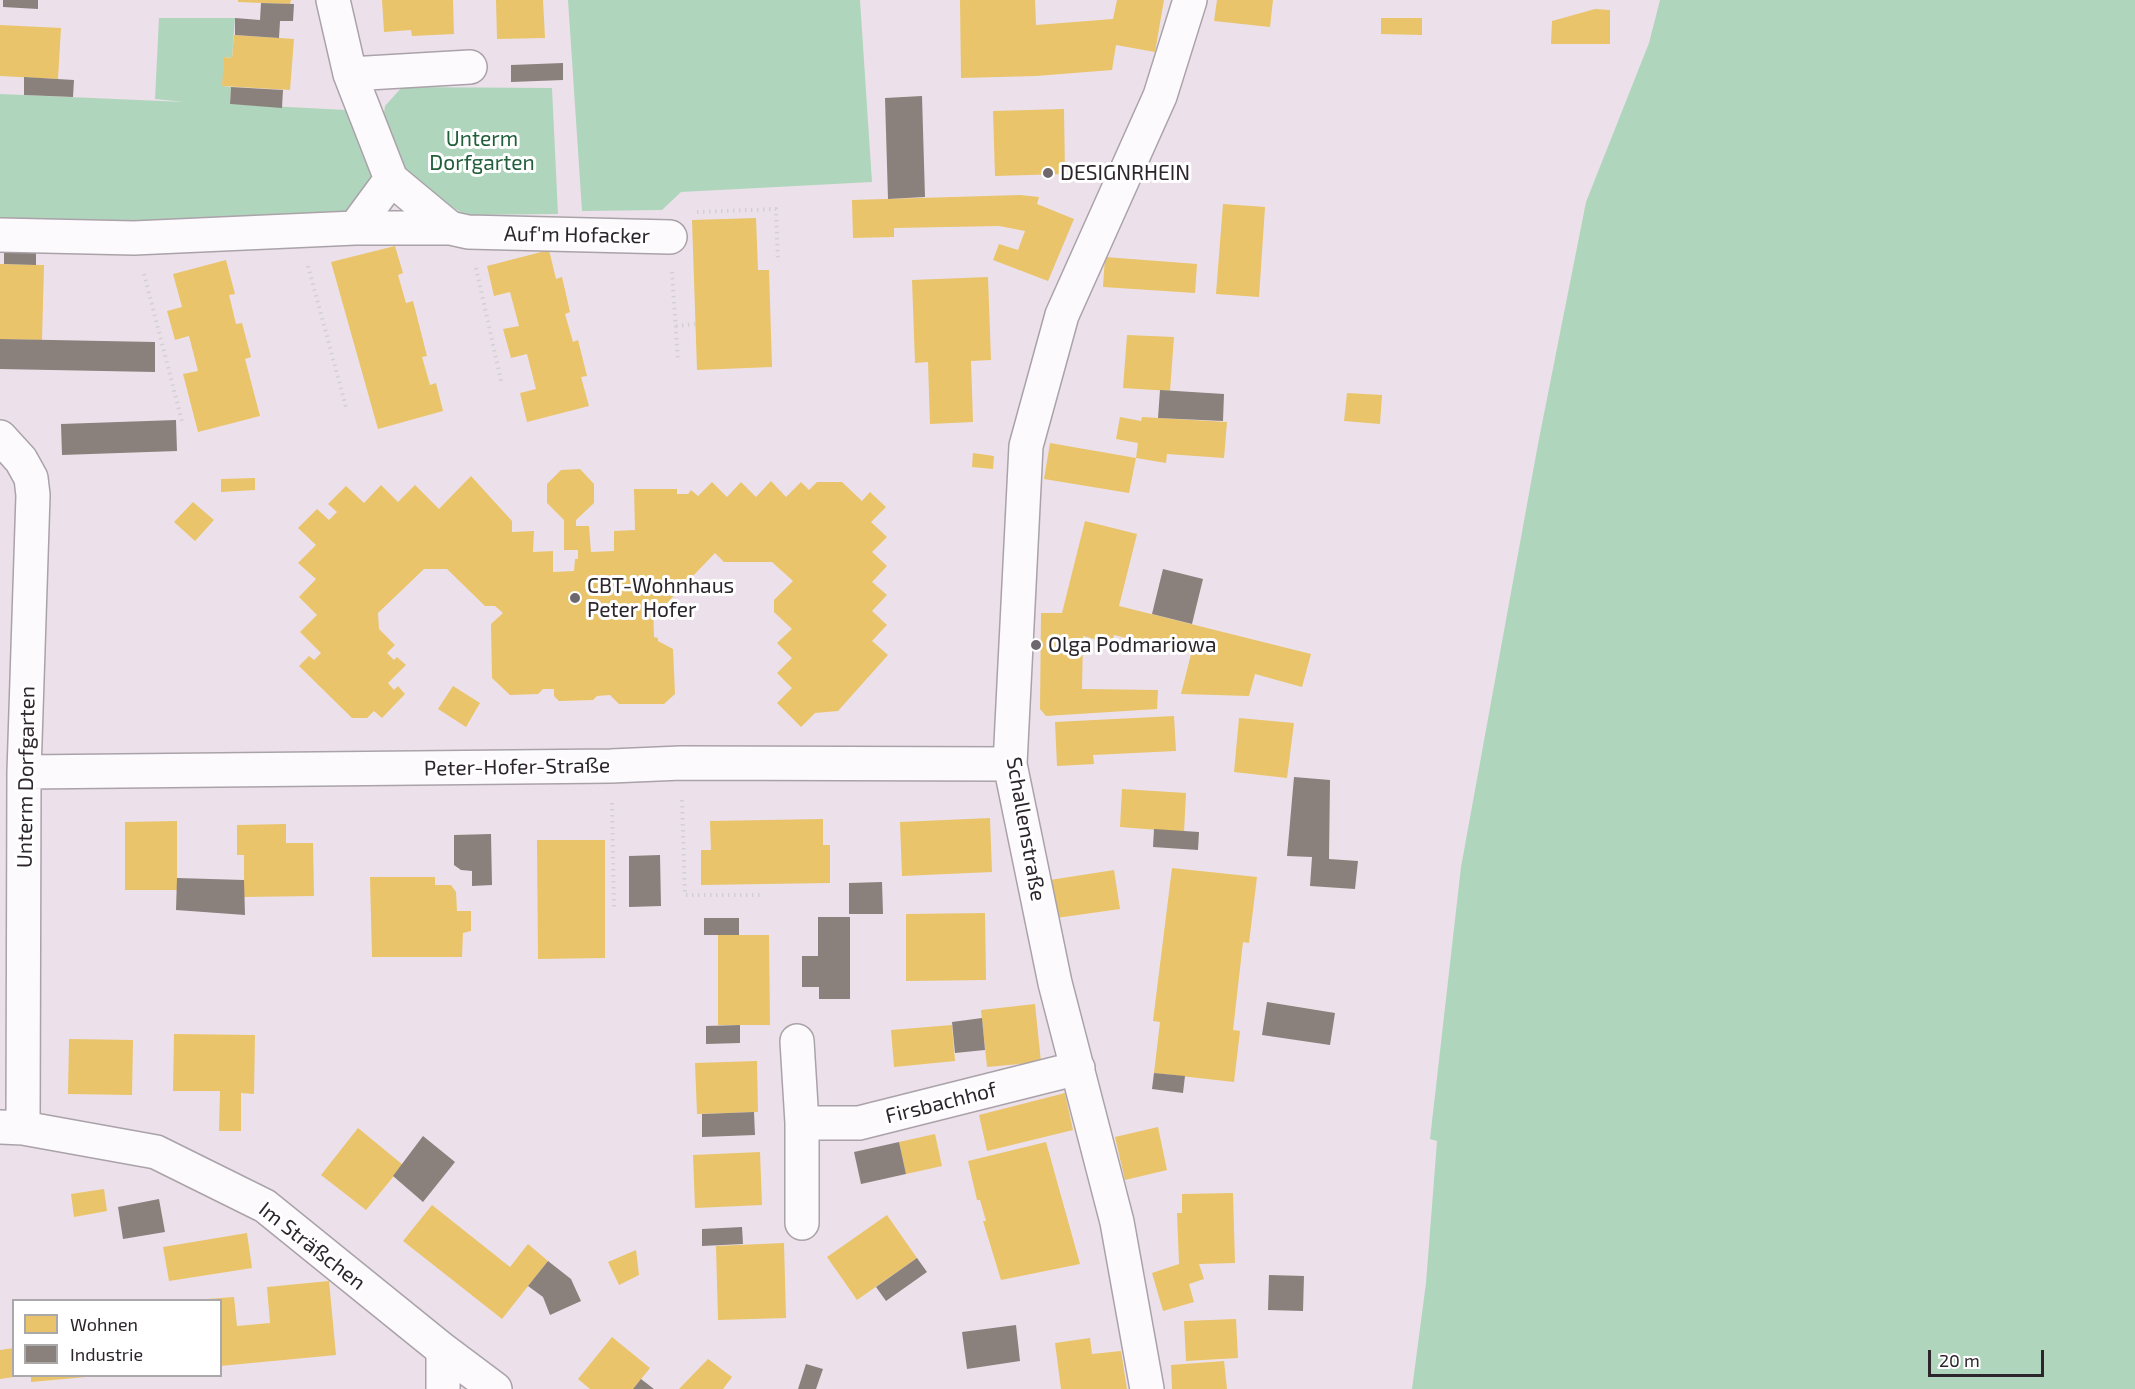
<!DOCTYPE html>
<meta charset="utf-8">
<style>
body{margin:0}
#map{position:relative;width:2135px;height:1389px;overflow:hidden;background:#ece1ea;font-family:"Exo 2",sans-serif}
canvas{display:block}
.legend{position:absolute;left:12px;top:1299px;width:210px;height:78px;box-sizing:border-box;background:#fff;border:2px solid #aba8aa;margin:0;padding:8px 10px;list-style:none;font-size:18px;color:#2c252b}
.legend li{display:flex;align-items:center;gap:12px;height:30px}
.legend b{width:30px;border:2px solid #aba8aa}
.scale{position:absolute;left:1928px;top:1350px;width:116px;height:27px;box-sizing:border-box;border:3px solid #2c252b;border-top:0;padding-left:8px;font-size:18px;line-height:21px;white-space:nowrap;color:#2c252b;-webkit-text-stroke:4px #fff;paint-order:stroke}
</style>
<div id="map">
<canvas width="2135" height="1389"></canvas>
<ul class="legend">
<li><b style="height:16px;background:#e9c46a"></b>Wohnen</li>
<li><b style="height:16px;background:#8a817c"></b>Industrie</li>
</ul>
<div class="scale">20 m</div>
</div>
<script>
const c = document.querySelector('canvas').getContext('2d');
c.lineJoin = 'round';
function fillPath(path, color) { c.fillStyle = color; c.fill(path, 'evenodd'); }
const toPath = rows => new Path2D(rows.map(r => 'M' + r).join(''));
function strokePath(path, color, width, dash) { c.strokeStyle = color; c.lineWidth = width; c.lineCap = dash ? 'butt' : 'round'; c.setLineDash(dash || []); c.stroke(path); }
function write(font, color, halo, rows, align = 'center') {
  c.font = font + ' "Exo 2",sans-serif'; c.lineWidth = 6; c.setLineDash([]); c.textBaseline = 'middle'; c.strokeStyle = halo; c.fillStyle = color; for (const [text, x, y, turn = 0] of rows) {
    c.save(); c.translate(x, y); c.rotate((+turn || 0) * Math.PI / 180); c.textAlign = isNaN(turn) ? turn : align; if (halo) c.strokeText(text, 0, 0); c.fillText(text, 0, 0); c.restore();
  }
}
fillPath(toPath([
 [568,0,860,0,872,182,681,192,662,210,582,211],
 [1660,0,2135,0,2135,1389,1412,1389,1426,1283,1437,1141,1430,1139,1461,867,1538,444,1586,202,1649,43],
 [159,18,235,18,232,58,225,57,222,86,231,87,230,104,346,110,369,168,372,181,350,213,164,222,0,221,0,94,185,102,155,99],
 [402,87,552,88,558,214,465,215,415,183,398,160,382,127,385,106]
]), '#b0d5bd');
fillPath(toPath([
 [238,0,291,0,290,4,238,2],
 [382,0,453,0,454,34,412,36,411,30,384,32],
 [496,0,543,0,545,38,497,39],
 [960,0,1035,0,1036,25,1113,19,1117,0,1164,0,1155,52,1116,45,1112,70,1036,76,961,78],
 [1217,0,1273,0,1270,27,1214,21],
 [1595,9,1610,10,1610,44,1551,44,1552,21],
 [1381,18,1422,18,1422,35,1381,34],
 [0,25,61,28,58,79,0,76],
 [234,35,294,39,290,90,222,86,224,57,232,58],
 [1064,109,1065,174,995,176,993,111],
 [1020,195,1039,197,1037,204,1074,219,1048,281,993,260,999,244,1018,250,1025,231,999,226,894,228,894,237,853,238,852,200],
 [1223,204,1265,207,1259,297,1216,294],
 [756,218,758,270,769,270,772,367,697,370,692,220],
 [395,246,403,273,398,275,406,303,413,301,427,356,422,357,430,385,436,383,443,411,378,429,331,262],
 [549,250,556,279,562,277,570,312,565,314,573,342,578,340,587,376,581,377,589,406,527,422,520,393,536,389,527,354,511,358,503,329,519,326,510,292,494,296,487,266],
 [1105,257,1197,264,1195,293,1103,287],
 [226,260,235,294,229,295,236,324,242,323,251,357,245,359,260,416,198,432,183,374,198,371,189,336,175,340,167,311,182,307,173,274],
 [0,264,44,265,42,340,0,339],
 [988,277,991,360,971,361,973,422,930,424,928,362,915,363,912,280],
 [1127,335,1174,337,1170,391,1123,388],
 [1347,393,1382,395,1380,424,1344,421],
 [1120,417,1141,421,1142,417,1227,422,1224,458,1167,454,1166,463,1136,458,1138,443,1116,439],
 [1050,443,1136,458,1129,493,1044,479],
 [973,453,994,456,993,469,972,467],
 [580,469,594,484,594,503,576,520,576,526,589,526,591,552,614,551,614,531,635,530,634,489,677,489,677,494,688,494,691,490,698,496,712,482,727,497,741,482,756,497,771,481,786,497,801,482,809,490,817,482,842,482,862,501,870,492,886,507,871,522,887,537,872,552,887,566,872,582,887,595,872,611,887,625,872,641,888,655,838,711,815,713,801,727,777,703,792,688,777,673,792,658,777,643,792,629,774,612,774,600,793,581,772,562,724,562,715,553,667,603,653,603,654,637,658,638,658,641,673,649,675,694,664,704,619,704,610,695,597,696,593,700,559,701,554,696,554,689,543,689,538,694,510,695,492,678,491,624,503,613,495,606,485,606,447,569,424,569,378,613,379,629,395,645,387,653,394,660,397,657,406,665,388,683,394,690,398,686,405,694,382,718,374,711,367,718,352,718,299,666,309,656,314,660,321,653,300,632,317,615,299,597,316,579,298,563,316,545,298,528,317,509,329,520,337,512,328,504,346,486,364,503,381,485,398,502,415,485,439,509,471,476,512,521,512,532,534,531,533,552,553,551,553,572,574,571,575,559,578,559,578,550,564,550,564,520,547,503,547,484,561,470],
 [255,478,255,490,221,492,221,479],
 [193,502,214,520,195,541,174,522],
 [1085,521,1137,534,1119,606,1311,654,1302,687,1255,674,1249,696,1181,694,1191,654,1114,635,1112,644,1083,636,1082,689,1158,690,1157,709,1046,716,1040,709,1041,613,1062,613],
 [453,686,480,703,466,727,438,709],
 [1174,716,1176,751,1093,755,1094,764,1057,766,1055,722],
 [1239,718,1294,723,1287,778,1234,772],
 [1122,789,1186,793,1184,832,1120,827],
 [990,818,992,872,902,876,900,822],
 [823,819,823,845,830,845,830,883,701,885,701,850,711,850,710,821],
 [177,821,177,890,125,890,125,822],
 [286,824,286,843,313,843,314,896,244,897,244,855,237,855,237,825],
 [537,840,605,840,605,958,538,959],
 [1172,868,1257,877,1249,943,1243,942,1233,1030,1240,1031,1234,1082,1154,1073,1160,1022,1153,1021],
 [1114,870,1120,909,1056,918,1050,880],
 [370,877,435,877,435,885,451,885,456,892,457,911,471,911,471,931,463,933,462,957,372,957],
 [985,913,986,980,906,981,906,914],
 [718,935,769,935,770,1025,718,1025],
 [1035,1004,1041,1062,987,1067,981,1010],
 [952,1025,955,1061,894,1067,891,1030],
 [174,1034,255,1035,254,1094,241,1093,241,1131,219,1131,220,1091,173,1091],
 [69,1039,133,1040,132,1095,68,1094],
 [757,1061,758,1112,697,1114,695,1063],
 [1065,1093,1073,1130,987,1151,979,1115],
 [1158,1127,1167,1170,1125,1180,1115,1137],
 [358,1128,403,1165,366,1210,321,1175],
 [935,1134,942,1166,906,1174,899,1142],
 [1046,1142,1080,1264,1001,1280,983,1221,986,1221,980,1200,977,1200,968,1161],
 [760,1152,762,1205,695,1208,693,1155],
 [104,1189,107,1211,74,1217,71,1194],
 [1233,1193,1235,1263,1199,1264,1204,1279,1189,1284,1194,1302,1163,1311,1152,1273,1179,1264,1177,1213,1182,1213,1182,1194],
 [432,1205,510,1267,528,1244,548,1261,502,1319,403,1241],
 [887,1215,917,1258,857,1300,827,1257],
 [247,1233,252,1268,169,1281,163,1247],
 [784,1243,786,1318,718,1320,716,1246],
 [636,1250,639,1275,619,1285,608,1262],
 [329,1281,336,1355,220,1366,220,1300,207,1300,207,1299,234,1297,237,1326,270,1323,267,1287],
 [1236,1319,1238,1358,1186,1361,1184,1321],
 [612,1337,650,1368,633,1389,590,1389,578,1379],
 [1090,1338,1092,1354,1121,1351,1127,1389,1061,1389,1055,1343],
 [14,1348,14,1377,0,1379,0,1350],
 [708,1359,732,1377,723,1389,679,1389],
 [1224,1361,1227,1389,1172,1389,1171,1365],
 [31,1376,86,1376,86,1377,31,1382]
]), '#e9c46a');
fillPath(toPath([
 [3,0,38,0,38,9,3,7],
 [261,3,294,4,293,21,280,21,279,38,235,35,235,18,260,20],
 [563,63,563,80,511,82,511,65],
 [24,77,74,80,73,97,24,95],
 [231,87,283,90,282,108,230,104],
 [922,96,925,197,888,199,885,98],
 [4,247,36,247,36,265,4,264],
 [0,339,155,342,155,372,0,369],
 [1160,390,1224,394,1223,421,1158,418],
 [176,420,177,451,62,455,61,424],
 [1163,569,1203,579,1192,624,1152,614],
 [1294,777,1330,780,1329,859,1358,861,1355,889,1310,886,1312,857,1287,856],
 [1154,829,1199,832,1198,850,1153,847],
 [491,834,492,885,472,886,472,871,461,870,454,865,454,835],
 [660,855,661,906,629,907,629,856],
 [177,878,244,880,245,915,176,910],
 [882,882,883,914,849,914,849,883],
 [818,917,850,917,850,999,819,999,819,987,802,987,802,956,818,956],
 [704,918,739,918,739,935,704,935],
 [1267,1002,1335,1013,1330,1045,1262,1035],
 [982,1018,985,1050,955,1053,952,1022],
 [740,1025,740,1043,706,1044,706,1026],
 [1154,1073,1185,1076,1183,1093,1152,1089],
 [754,1112,755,1135,702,1137,702,1114],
 [423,1136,455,1162,423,1202,393,1176],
 [899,1142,906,1174,861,1184,854,1152],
 [159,1199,165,1232,123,1239,118,1207],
 [742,1227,743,1244,702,1246,702,1229],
 [917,1258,927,1272,886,1301,876,1287],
 [548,1261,571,1279,581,1301,550,1315,543,1297,528,1286],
 [1269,1275,1304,1276,1303,1311,1268,1310],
 [1016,1325,1020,1361,967,1369,962,1332],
 [806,1364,823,1369,816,1389,798,1389],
 [641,1379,654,1389,633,1389]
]), '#8a817c');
const minor = toPath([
 [333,0,350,74,391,179,355,228],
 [350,74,470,67],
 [391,179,450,228],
 [0,235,134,238,355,228,450,228,468,232,670,237],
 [0,437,21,460,31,478,33,495,24,772,23,1128],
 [24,772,611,766,681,763,1010,764],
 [797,1041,802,1123,859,1123,1078,1068],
 [0,1127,23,1128,156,1152,265,1206,443,1350,495,1389],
 [802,1223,802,1123],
 [443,1350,443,1389],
 [1147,1389,1117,1222,1055,983,1010,764,1026,446,1062,315,1160,96,1190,0]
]);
strokePath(minor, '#aaa2a9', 36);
strokePath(toPath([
 [697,212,776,209,778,262],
 [308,266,346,407],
 [476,268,502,385],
 [672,272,678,361],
 [144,274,183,425],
 [676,326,696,324],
 [682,800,685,895,763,895],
 [612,803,614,908]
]), '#d2d0d2', 4, [1.5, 4.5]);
strokePath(minor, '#fcfafc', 33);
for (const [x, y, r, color] of [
 [1048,173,6,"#6f676e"],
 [575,598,6,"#6f676e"],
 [1036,645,6,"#6f676e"]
]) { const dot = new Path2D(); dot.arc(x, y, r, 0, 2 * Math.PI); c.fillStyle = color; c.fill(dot); strokePath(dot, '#fff', 2); }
write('21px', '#215e3a', '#fff', [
 ["Unterm",482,139],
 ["Dorfgarten",482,163]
]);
write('21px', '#2c252b', '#fff', [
 ["DESIGNRHEIN",1060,173],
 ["CBT-Wohnhaus",587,586],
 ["Peter Hofer",587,610],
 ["Olga Podmariowa",1048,645]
], 'left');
write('21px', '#2c252b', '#fff', [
 ["Auf'm Hofacker",577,235,1],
 ["Peter-Hofer-Straße",517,767,-1],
 ["Unterm Dorfgarten",26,777,-89],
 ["Schallenstraße",1026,829,80],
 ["Firsbachhof",941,1103,-14],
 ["Im Sträßchen",312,1246,38]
]);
</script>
